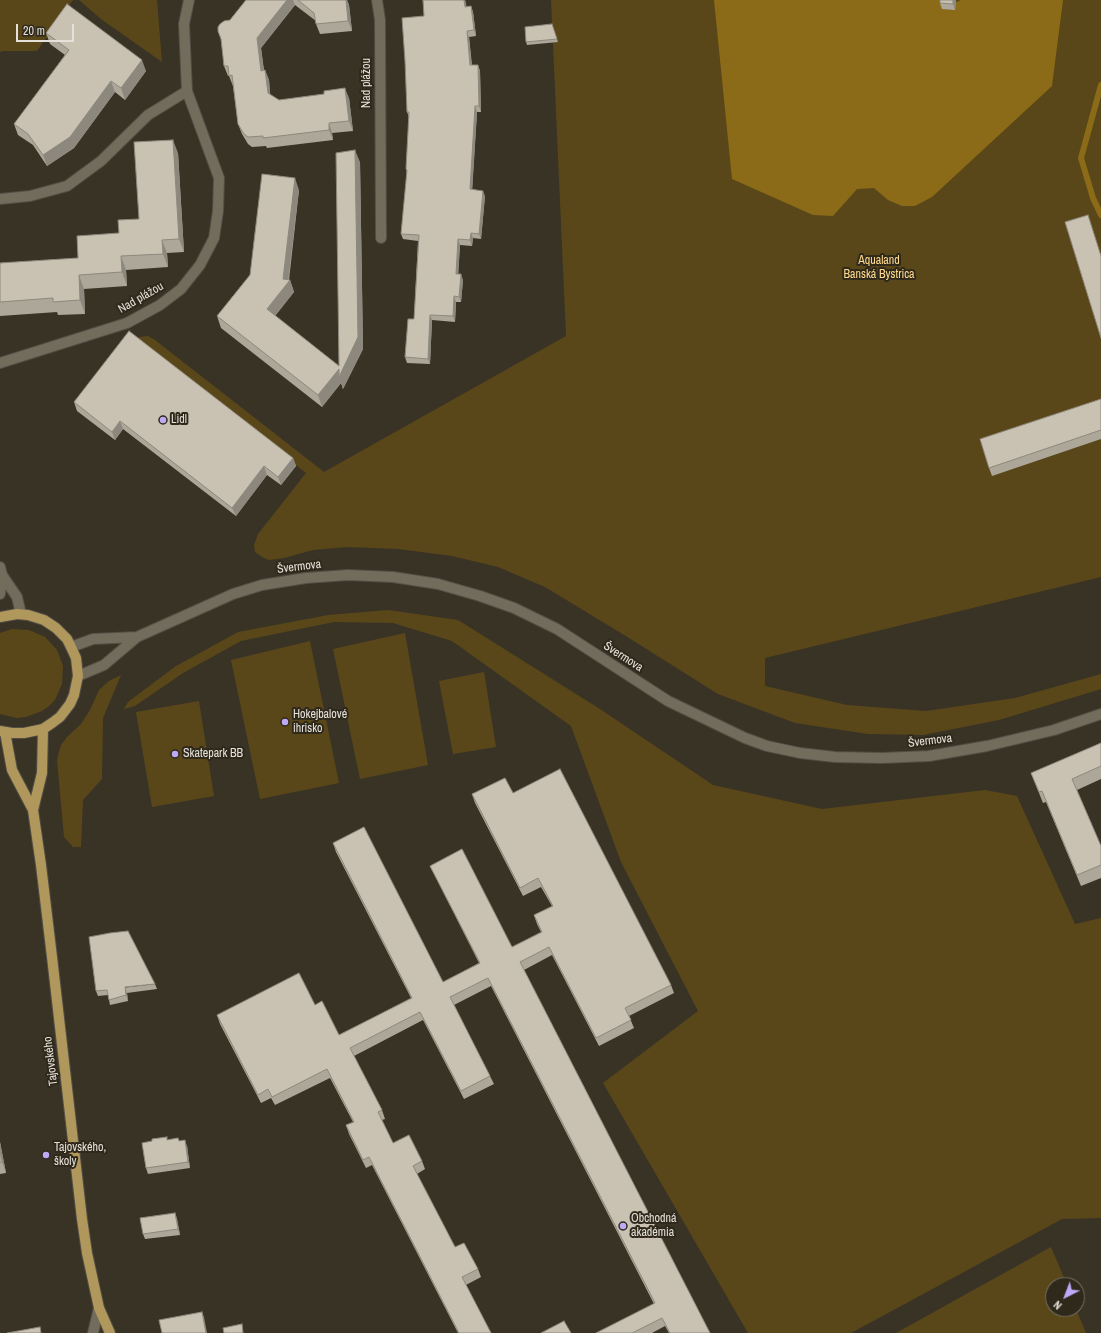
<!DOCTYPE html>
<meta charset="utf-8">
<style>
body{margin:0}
#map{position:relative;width:1101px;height:1333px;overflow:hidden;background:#393326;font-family:"Archivo Narrow",sans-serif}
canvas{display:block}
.north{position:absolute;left:1045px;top:1277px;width:40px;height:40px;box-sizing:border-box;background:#2f291c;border:1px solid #787368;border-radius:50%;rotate:222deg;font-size:11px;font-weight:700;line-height:16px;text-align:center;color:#e5e1d9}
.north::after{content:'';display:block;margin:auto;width:14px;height:18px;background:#bda9f5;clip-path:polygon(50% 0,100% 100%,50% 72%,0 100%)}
.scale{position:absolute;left:16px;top:24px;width:58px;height:18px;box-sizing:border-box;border:2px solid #e5e1d9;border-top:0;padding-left:5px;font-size:12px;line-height:14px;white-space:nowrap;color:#e5e1d9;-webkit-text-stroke:3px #2f291c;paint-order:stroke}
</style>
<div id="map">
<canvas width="1101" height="1333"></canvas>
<div class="north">N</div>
<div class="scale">20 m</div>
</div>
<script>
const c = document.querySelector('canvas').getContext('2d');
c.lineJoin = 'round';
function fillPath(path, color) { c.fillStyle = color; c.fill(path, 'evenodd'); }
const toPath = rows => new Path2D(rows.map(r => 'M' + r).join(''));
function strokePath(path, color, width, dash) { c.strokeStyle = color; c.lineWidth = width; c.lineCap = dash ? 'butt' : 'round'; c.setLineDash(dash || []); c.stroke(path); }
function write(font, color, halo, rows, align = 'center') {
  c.font = font + ' "Archivo Narrow",sans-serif'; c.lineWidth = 4; c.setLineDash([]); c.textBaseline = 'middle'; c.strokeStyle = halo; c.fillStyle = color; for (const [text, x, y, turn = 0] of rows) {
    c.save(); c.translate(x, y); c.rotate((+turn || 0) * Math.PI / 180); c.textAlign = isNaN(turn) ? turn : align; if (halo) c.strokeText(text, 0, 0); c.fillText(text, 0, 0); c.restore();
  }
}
fillPath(toPath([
 [0,0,73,0,37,51,3,51,0,52],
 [79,0,157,0,162,62,101,19],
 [551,0,1101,0,1101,577,765,658,765,686,847,705,926,711,1015,698,1101,674,1101,689,999,720,923,735,868,734,795,723,718,694,629,638,545,587,498,567,452,556,398,549,347,547,313,550,284,558,269,560,262,557,255,552,254,545,258,534,306,473,133,338,148,336,155,340,324,472,566,336],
 [388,610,458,620,600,709,713,785,822,809,985,790,1017,796,1075,924,1101,918,1101,1218,1062,1219,851,1333,748,1333,603,1083,698,1011,621,862,571,726,452,641,393,623,334,622,241,641,183,673,135,706,124,709,128,702,176,666,238,632,328,615],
 [12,629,29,630,45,637,57,650,63,666,62,684,55,700,49,706,42,711,26,717,17,718,0,714,0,633],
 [405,633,428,765,360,779,333,649],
 [310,641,339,783,260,799,231,660],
 [484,672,496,747,453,754,439,681],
 [121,675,103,718,102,779,83,800,81,847,73,847,64,837,57,760,61,745,67,737,81,724,90,710,99,690,109,681],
 [199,701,214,796,152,807,136,712],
 [1051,1247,1067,1285,1053,1285,1053,1309,1076,1309,1086,1333,896,1333]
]), '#5a4719');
fillPath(toPath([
 [714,0,944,0,948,6,961,0,1063,0,1052,86,932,197,915,206,902,206,888,200,874,188,857,189,833,216,813,215,732,179]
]), '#8b6b17');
strokePath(toPath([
 [1101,85,1081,158,1093,198,1101,215]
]), '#8b6b17', 6);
const minor = toPath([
 [377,0,380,20,381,238],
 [0,199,30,196,67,186,101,161,148,115,187,91],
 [0,363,127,323,160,305,181,289,200,265,214,238,218,211,219,178,187,91,184,24,189,0],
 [0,567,2,575,17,597,21,614],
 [0,594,2,575],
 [71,647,93,639,137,637],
 [78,676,104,665,137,637,233,594,262,585,306,578,348,575,393,577,438,584,480,596,514,608,557,629,668,701,745,738,767,746,800,753,835,757,882,758,929,756,987,746,1054,730,1101,714],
 [93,1333,99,1308]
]);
const major = toPath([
 [0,617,17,614,28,615,44,620,56,628,67,639,71,647,76,658,78,676,74,695,70,704,60,717,52,723,43,729,24,733,12,733,0,731],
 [5,732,12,770,33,810,41,865,52,957,82,1219,87,1253,99,1308,110,1333],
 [33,810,42,773,43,729]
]);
strokePath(minor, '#534e44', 12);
strokePath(major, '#534e44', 12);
strokePath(minor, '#726c5d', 10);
strokePath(major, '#b0975c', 10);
fillPath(toPath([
 [246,0,347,0,349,5,352,31,320,34,316,24,316,21,295,5,261,48,264,70,265,70,269,80,270,95,279,100,349,98,353,131,332,133,333,140,267,148,266,146,252,147,248,144,242,134,238,124,233,85,233,86,229,76,228,76,224,66,222,42,218,31,230,20],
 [940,0,956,0,955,10,942,9,940,3],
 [466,2,466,7,471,6,473,12,476,36,469,37,472,65,478,65,480,71,481,112,477,112,472,189,485,196,481,239,473,238,472,246,460,245,458,274,463,280,461,302,456,302,455,322,432,320,430,364,407,363,405,357,414,319,418,241,403,239,401,234,407,173,406,169,409,117,407,112,424,16],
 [552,24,558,42,527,45,526,42],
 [46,33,146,71,125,100,115,92,74,148,47,166,33,145,18,135,14,124,65,55,50,44],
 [178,153,184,252,167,253,168,267,126,270,127,286,84,289,85,314,58,315,57,312,0,316,0,263,78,258,119,233,139,219],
 [360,162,363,349,343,389,341,383,322,407,221,328,217,316,250,275,299,190,289,280,290,280,294,292,275,316,339,366],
 [1101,399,1101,439,992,476,989,468],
 [74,402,293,458,296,466,281,485,267,475,236,516,123,429,115,440,77,411],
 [1101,743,1101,779,1077,790,1101,846,1101,878,1081,886,1046,802,1043,803,1031,773],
 [513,793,671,985,674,993,629,1016,634,1028,599,1046,552,955,524,970,710,1333,669,1333,665,1326,652,1333,596,1333,654,1304,491,986,454,1005,490,1076,494,1084,464,1099,423,1020,354,1056,382,1110,385,1119,382,1120,393,1143,422,1161,425,1169,417,1174,455,1247,478,1269,481,1277,466,1285,491,1333,458,1333,372,1165,366,1168,349,1134,346,1125,353,1122,330,1078,275,1105,271,1098,261,1103,220,1024,217,1015,315,1005,339,1035,411,998,336,852,333,843,443,982,479,963,434,874,430,866,512,947,541,932,537,924,534,915,552,906,541,887,523,896,475,803,472,794],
 [155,984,157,989,127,993,128,1001,110,1005,108,995,98,996,96,991],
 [178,1138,179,1141,187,1146,190,1168,148,1174,146,1168,167,1140],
 [0,1142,6,1173,0,1174],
 [175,1213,177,1219,180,1235,145,1239,143,1234]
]), '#ada799');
fillPath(toPath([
 [287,0,293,0,295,5,261,48,265,81,261,71,257,38],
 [346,0,347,0,349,5,352,31,348,21],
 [464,0,465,0,466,2,467,13,465,7],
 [953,0,956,0,955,10,953,4],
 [471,6,473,12,476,36,474,30],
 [467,31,469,37,472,71,470,65],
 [142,60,146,71,125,100,121,88],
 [478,65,480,71,481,112,479,106],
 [265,70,269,80,271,103,268,93],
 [111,81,115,92,74,148,47,166,43,155],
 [345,88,349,98,353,131,349,121],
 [475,106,477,112,472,195,470,189],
 [329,123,332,133,333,140,329,130],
 [173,140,178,153,184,252,179,239],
 [355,150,360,162,363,349,343,389,341,383,322,407,318,395,339,369],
 [295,178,299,190,288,282,290,280,294,292,271,321,267,309,283,279],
 [483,191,485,196,481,239,479,234],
 [471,233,473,238,472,246,470,240],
 [458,239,460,245,458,280,456,274],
 [162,240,167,253,168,267,163,254],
 [121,256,126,270,127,286,122,272],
 [461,274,463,280,461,302,459,297],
 [79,275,84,289,85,314,80,300],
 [454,296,456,302,455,322,453,316],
 [430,315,432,320,430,364,428,359],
 [120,421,123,429,115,440,112,432],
 [293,458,296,466,281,485,278,477],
 [264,466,267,475,236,516,232,508],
 [125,987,127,993,128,1001,126,995],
 [185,1140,187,1146,190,1168,188,1162],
 [0,1142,6,1173,2,1162,0,1151],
 [175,1213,177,1219,180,1235,178,1229],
 [202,1312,204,1317,207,1333,206,1333]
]), '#8d887d');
const building = toPath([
 [246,0,287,0,257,38,261,71,265,70,268,93,279,100,324,94,324,91,345,88,349,121,329,123,329,130,263,138,263,136,248,137,244,134,238,124,232,75,229,76,228,66,224,66,221,39,218,31,218,27,220,24,224,21,230,20,246,0],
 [298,0,346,0,348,21,316,24,314,13,298,0],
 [423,0,464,0,465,7,471,6,474,30,467,31,470,65,478,65,479,106,475,106,470,189,483,191,479,234,471,233,470,240,458,239,456,274,461,274,459,297,454,296,453,316,430,315,428,359,405,357,408,319,414,319,419,235,401,234,407,170,406,169,409,112,407,112,405,61,402,18,424,16,423,0],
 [940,0,953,0,953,4,940,3,940,0],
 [67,4,142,60,121,88,111,81,70,137,43,155,28,134,14,124,69,50,46,33,67,4],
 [552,24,557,39,526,42,525,27,552,24],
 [173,140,179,239,162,240,163,254,121,256,122,272,79,275,80,300,53,302,53,298,0,302,0,263,78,258,77,236,119,233,118,220,139,219,134,142,173,140],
 [355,150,358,337,339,377,339,369,318,395,217,316,250,275,262,174,295,178,283,279,290,280,267,309,339,366,336,153,355,150],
 [1088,215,1101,256,1101,338,1065,222,1088,215],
 [129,331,293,458,278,477,264,466,232,508,120,421,112,432,74,402,129,331],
 [1101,399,1101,430,989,468,980,439,1101,399],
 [1101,743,1101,766,1072,779,1101,846,1101,865,1077,875,1042,791,1039,792,1031,773,1101,743],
 [560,769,671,985,625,1008,631,1020,596,1038,549,947,520,962,710,1333,670,1333,662,1318,632,1333,596,1333,655,1303,488,978,450,997,490,1076,461,1091,420,1012,350,1048,382,1110,378,1112,393,1143,409,1135,422,1161,413,1166,455,1247,464,1243,478,1269,462,1277,491,1333,459,1333,369,1157,363,1160,346,1125,354,1122,327,1069,272,1097,268,1089,258,1095,217,1015,299,973,315,1005,322,1001,339,1035,412,998,333,843,364,827,443,982,480,963,430,866,462,849,512,947,542,932,534,915,553,906,538,878,520,888,472,794,505,778,513,793,560,769],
 [128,931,155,984,125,987,126,995,109,1000,107,990,96,991,89,937,110,933,128,931],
 [167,1137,167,1140,178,1138,179,1141,185,1140,188,1162,146,1168,142,1143,152,1141,152,1139,167,1137],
 [0,1151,2,1162,0,1163,0,1151],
 [175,1213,178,1229,143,1234,140,1218,175,1213],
 [202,1312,206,1333,162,1333,159,1320,202,1312],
 [564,1321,571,1333,541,1333,564,1321],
 [242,1324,243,1333,224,1333,223,1328,242,1324],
 [40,1327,41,1333,7,1333,40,1327]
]);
fillPath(building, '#c9c2b2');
strokePath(building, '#8d887d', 1);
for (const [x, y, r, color] of [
 [163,420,4,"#bda9f5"],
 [285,722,4,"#bda9f5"],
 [175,754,4,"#bda9f5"],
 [46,1155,4,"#bda9f5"],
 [623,1226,4,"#bda9f5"]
]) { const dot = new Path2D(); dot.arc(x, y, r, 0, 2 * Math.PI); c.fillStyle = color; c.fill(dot); strokePath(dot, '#2f291c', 1.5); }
write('12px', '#e5e1d9', '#2f291c', [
 ["Nad plážou",367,83,-90],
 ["Nad plážou",141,298,-30],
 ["Švermova",299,567,-7],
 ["Švermova",623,657,33],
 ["Švermova",930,741,-7],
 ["Tajovského",51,1061,-97]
]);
write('12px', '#ffdb8b', '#2f291c', [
 ["Aqualand",879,261],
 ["Banská Bystrica",879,275]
]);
write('12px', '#e5e1d9', '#2f291c', [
 ["Lidl",171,420],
 ["Hokejbalové",293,715],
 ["ihrisko",293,729],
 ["Skatepark BB",183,754],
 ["Tajovského,",54,1148],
 ["školy",54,1162],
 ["Obchodná",631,1219],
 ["akadémia",631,1233]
], 'left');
</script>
